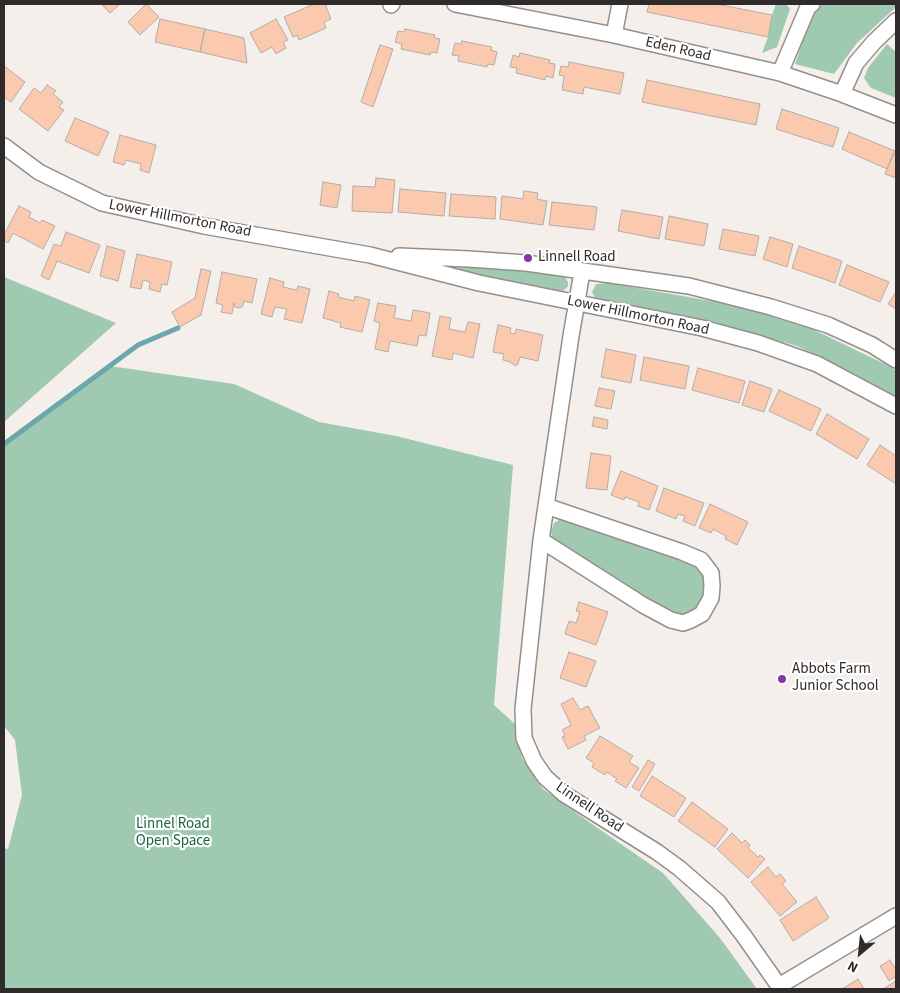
<!DOCTYPE html>
<style>
body{margin:0}
#map{position:relative;width:900px;height:993px;overflow:hidden;background:#f5efec;font-family:"Source Sans 3",sans-serif}
canvas{display:block}
.frame{position:absolute;inset:0;border:5px solid #2e2b2a;pointer-events:none}
.north{position:absolute;left:835px;top:928px;width:50px;height:50px;-webkit-text-stroke:4px #fff;paint-order:stroke;rotate:208deg;font-size:14px;font-weight:700;line-height:20px;text-align:center;color:#2e2b2a}
.north::after{content:'';display:block;margin:auto;width:18px;height:22px;background:#2e2b2a;clip-path:polygon(50% 0,100% 100%,50% 72%,0 100%)}
</style>
<div id="map">
<canvas width="900" height="993"></canvas>
<div class="frame"></div>
<div class="north">N</div>
</div>
<script>
const c = document.querySelector('canvas').getContext('2d');
c.lineJoin = 'round';
function fillPath(path, color) { c.fillStyle = color; c.fill(path, 'evenodd'); }
const toPath = rows => new Path2D(rows.map(r => 'M' + r).join(''));
function strokePath(path, color, width, dash) { c.strokeStyle = color; c.lineWidth = width; c.lineCap = dash ? 'butt' : 'round'; c.setLineDash(dash || []); c.stroke(path); }
function write(font, color, halo, rows, align = 'center') {
  c.font = font + ' "Source Sans 3",sans-serif'; c.lineWidth = 4.5; c.setLineDash([]); c.textBaseline = 'middle'; c.strokeStyle = halo; c.fillStyle = color; for (const [text, x, y, turn = 0] of rows) {
    c.save(); c.translate(x, y); c.rotate((+turn || 0) * Math.PI / 180); c.textAlign = isNaN(turn) ? turn : align; if (halo) c.strokeText(text, 0, 0); c.fillText(text, 0, 0); c.restore();
  }
}
fillPath(toPath([
 [776,4,786,4,790,9,777,47,762,53,768,37,772,15],
 [822,4,896,4,896,7,857,43,834,74,795,64,812,13],
 [887,44,896,52,896,98,871,88,864,78,868,68],
 [439,267,494,268,564,276,568,282,568,286,563,291],
 [4,277,116,323,4,422],
 [608,283,734,305,806,326,889,366,896,371,896,397,851,372,797,346,713,322,596,300,592,292,596,284],
 [110,366,234,384,319,422,396,436,513,465,494,705,515,724,522,758,543,789,589,822,663,873,720,938,757,989,4,989,4,848,8,849,22,795,15,740,4,726,4,444],
 [561,519,697,566,706,581,705,598,693,613,681,615,629,589,553,542,551,532,554,523]
]), '#a0c9b1');
strokePath(toPath([
 [4,444,138,345,178,328]
]), '#6ca8ab', 5);
const building = toPath([
 [101,4,120,4,110,13,101,4],
 [146,4,159,17,140,35,128,22,146,4],
 [314,4,325,4,331,19,324,22,326,28,299,40,297,35,293,37,284,17,314,4],
 [649,4,716,4,772,15,768,37,647,12,649,4],
 [160,19,205,29,200,52,155,42,160,19],
 [276,19,288,40,283,42,286,48,276,54,272,47,261,53,250,33,276,19],
 [205,29,244,38,247,63,200,52,205,29],
 [405,29,435,35,434,38,440,39,437,53,431,52,430,55,401,49,402,44,395,42,398,31,404,32,405,29],
 [462,41,492,47,491,50,497,52,494,65,488,64,487,67,458,61,459,56,452,55,455,43,461,44,462,41],
 [380,45,393,49,373,107,361,102,380,45],
 [520,53,550,60,549,63,555,64,553,78,546,76,545,80,516,73,517,68,510,67,513,55,519,57,520,53],
 [569,62,624,73,620,94,584,87,583,94,562,90,564,76,559,75,561,66,568,67,569,62],
 [4,66,25,82,11,102,4,97,4,66],
 [647,80,760,104,756,125,642,102,647,80],
 [47,85,56,91,53,94,63,102,59,107,64,110,48,131,19,109,34,88,41,93,47,85],
 [782,109,839,128,833,147,776,129,782,109],
 [75,118,109,132,98,156,65,141,75,118],
 [849,132,895,151,887,169,842,149,849,132],
 [120,135,156,145,149,173,140,170,141,164,126,160,124,165,113,162,120,135],
 [893,154,896,155,896,178,885,174,893,154],
 [376,178,395,180,392,213,352,211,353,186,375,187,376,178],
 [323,182,341,185,337,208,320,205,323,182],
 [400,189,446,193,444,216,398,212,400,189],
 [524,191,538,193,537,199,547,201,543,225,500,219,502,196,523,199,524,191],
 [451,194,496,197,495,219,449,216,451,194],
 [552,202,597,207,594,230,549,225,552,202],
 [19,206,31,212,29,217,40,223,42,220,55,226,43,249,13,233,8,243,4,240,4,235,19,206],
 [622,210,663,217,659,239,618,231,622,210],
 [669,216,708,224,704,246,665,239,669,216],
 [723,229,759,236,755,256,719,249,723,229],
 [66,232,100,245,89,273,57,261,49,280,41,276,54,244,61,246,66,232],
 [770,237,793,244,787,267,763,259,770,237],
 [107,246,125,251,118,281,100,276,107,246],
 [799,246,842,261,835,283,792,268,799,246],
 [137,254,172,262,167,285,162,284,160,292,149,289,150,282,143,280,141,289,130,287,137,254],
 [847,265,889,282,880,302,839,285,847,265],
 [201,269,211,271,201,315,180,327,172,312,195,298,201,269],
 [222,272,257,279,252,303,244,301,243,306,240,308,235,307,234,303,232,314,221,312,223,305,216,303,222,272],
 [270,278,284,282,283,287,297,290,298,286,310,289,302,323,284,319,287,309,275,307,272,317,261,314,270,278],
 [329,291,339,294,338,297,354,301,355,296,370,300,362,332,340,327,341,323,323,318,329,291],
 [896,292,896,309,888,304,896,292],
 [378,303,396,306,394,318,411,321,413,310,430,313,426,336,419,335,417,346,390,341,388,352,375,349,380,323,374,321,378,303],
 [440,316,451,318,449,329,465,332,468,322,480,324,473,358,453,353,452,360,432,356,440,316],
 [498,325,511,328,510,333,515,334,516,329,543,335,538,361,520,357,518,364,516,366,510,362,503,360,504,354,493,352,498,325],
 [606,349,636,355,631,383,601,377,606,349],
 [644,357,689,366,685,389,640,380,644,357],
 [698,368,745,381,739,403,692,390,698,368],
 [750,381,772,389,764,412,742,405,750,381],
 [599,388,615,391,611,409,595,406,599,388],
 [779,390,821,409,811,431,769,411,779,390],
 [827,414,869,439,857,459,816,434,827,414],
 [594,417,608,420,607,429,592,426,594,417],
 [880,445,896,456,896,484,867,465,880,445],
 [591,453,611,456,607,490,586,488,591,453],
 [621,471,658,486,649,510,638,506,639,502,625,497,624,500,611,495,621,471],
 [664,488,704,503,695,526,683,521,685,516,678,514,676,519,656,511,664,488],
 [710,504,748,522,737,545,725,539,726,536,713,529,711,533,699,528,710,504],
 [579,602,608,612,596,645,565,634,569,621,576,623,580,612,576,611,579,602],
 [569,652,596,661,586,687,560,678,569,652],
 [573,698,580,710,588,706,600,728,584,736,586,740,568,749,562,737,565,736,562,730,571,725,561,704,573,698],
 [600,736,633,756,629,762,639,768,626,788,615,781,617,779,607,772,605,775,592,767,594,763,586,758,600,736],
 [648,760,655,764,639,791,632,787,648,760],
 [652,776,686,798,674,817,640,796,652,776],
 [692,802,728,829,715,847,678,821,692,802],
 [732,833,742,843,745,840,750,845,748,848,758,857,760,855,765,859,748,878,717,849,732,833],
 [768,867,776,877,780,874,786,881,782,884,797,902,780,916,751,882,768,867],
 [816,897,829,918,793,941,780,920,816,897],
 [890,960,896,970,896,976,889,981,880,966,890,960],
 [858,979,864,989,842,989,858,979],
 [896,981,896,989,883,989,896,981]
]);
fillPath(building, '#fbcaae');
strokePath(building, '#b2aca9', 1);
const street = toPath([
 [455,4,614,35,780,73,842,94,896,115],
 [391,5,392,4],
 [614,35,620,4],
 [780,73,808,7,812,4],
 [842,94,856,63,874,42,896,21],
 [4,146,39,172,102,203,204,226,370,255,479,283,702,328,758,343,817,364,896,406],
 [399,256,469,259,526,263,689,286,771,307,828,325,872,345,896,360],
 [582,272,571,336,541,540,523,709,524,738,534,761,545,777,564,794,657,852,679,868,718,902,744,936,781,989],
 [541,540,643,605,671,620,683,623,691,620,702,614,711,598,712,586,711,573,701,560,682,552,546,506],
 [779,986,896,916]
]);
strokePath(street, '#958f8c', 18);
strokePath(street, '#fff', 15);
for (const [x, y, r, color] of [
 [528,258,5,"#8d36a3"],
 [782,679,5,"#8d36a3"]
]) { const dot = new Path2D(); dot.arc(x, y, r, 0, 2 * Math.PI); c.fillStyle = color; c.fill(dot); strokePath(dot, '#fff', 2); }
write('15px', '#2e2b2a', '#fff', [
 ["Eden Road",678,50,13],
 ["Lower Hillmorton Road",180,219,11],
 ["Lower Hillmorton Road",638,316,12],
 ["Linnell Road",589,808,34]
]);
write('15px', '#2e2b2a', '#fff', [
 ["Linnell Road",538,258],
 ["Abbots Farm",792,670],
 ["Junior School",792,687]
], 'left');
write('15px', '#1a6442', '#fff', [
 ["Linnel Road",173,825],
 ["Open Space",173,842]
]);
</script>
